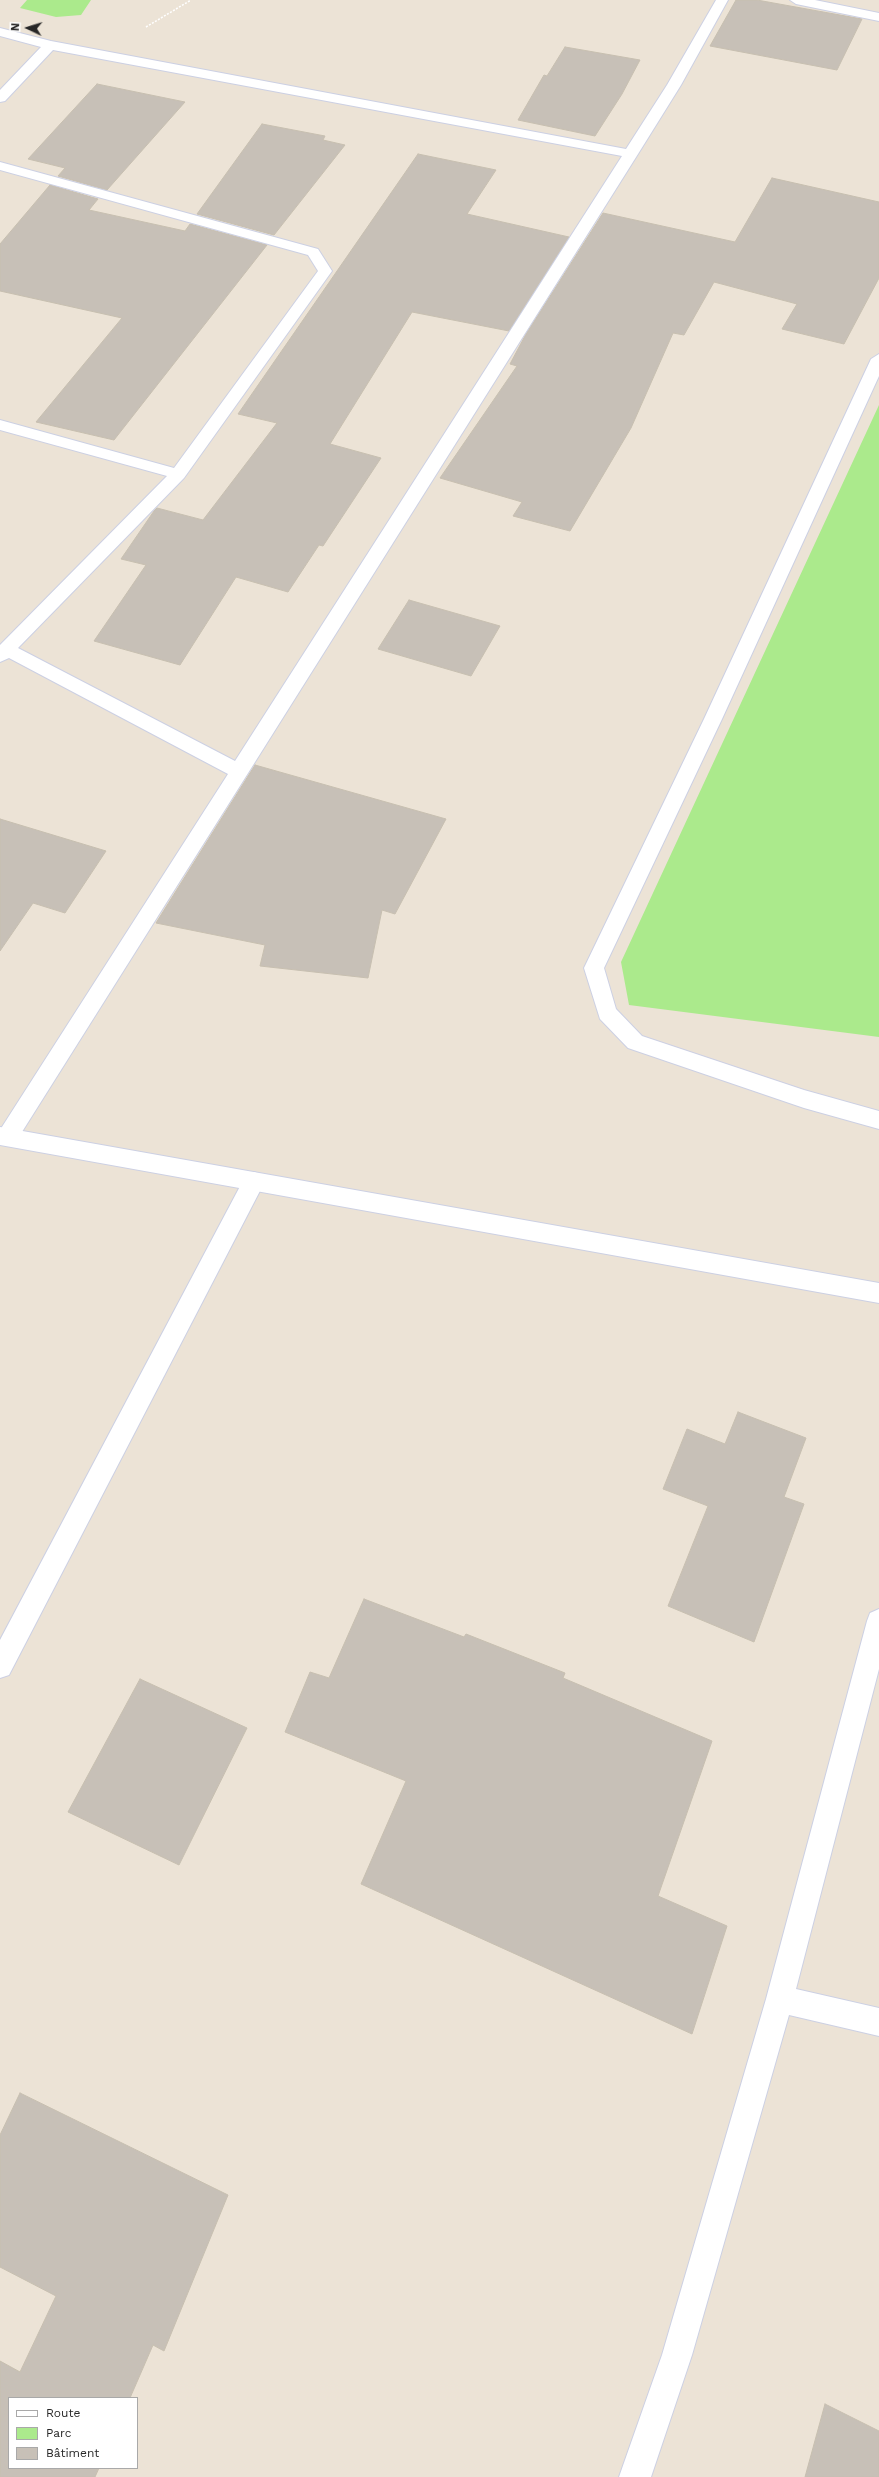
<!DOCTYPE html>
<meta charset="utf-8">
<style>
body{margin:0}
#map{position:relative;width:879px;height:2477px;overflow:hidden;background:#ece3d6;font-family:"Work Sans",sans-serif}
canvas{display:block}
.legend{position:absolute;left:8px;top:2397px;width:130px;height:72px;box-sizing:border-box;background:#fff;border:1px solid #a9a9a9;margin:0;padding:5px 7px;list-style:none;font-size:12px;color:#272727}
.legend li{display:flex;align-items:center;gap:8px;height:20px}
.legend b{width:20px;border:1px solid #a9a9a9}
.north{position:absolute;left:8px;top:8px;width:40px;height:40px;-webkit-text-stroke:3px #fff;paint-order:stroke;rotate:274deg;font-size:11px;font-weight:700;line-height:16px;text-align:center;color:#272727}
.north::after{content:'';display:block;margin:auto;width:14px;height:18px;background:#272727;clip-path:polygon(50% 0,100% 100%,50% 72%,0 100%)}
</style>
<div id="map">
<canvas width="879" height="2477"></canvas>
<ul class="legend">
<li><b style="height:5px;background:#fff"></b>Route</li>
<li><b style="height:11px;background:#abea8c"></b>Parc</li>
<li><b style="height:11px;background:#c7c0b7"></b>Bâtiment</li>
</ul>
<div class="north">N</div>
</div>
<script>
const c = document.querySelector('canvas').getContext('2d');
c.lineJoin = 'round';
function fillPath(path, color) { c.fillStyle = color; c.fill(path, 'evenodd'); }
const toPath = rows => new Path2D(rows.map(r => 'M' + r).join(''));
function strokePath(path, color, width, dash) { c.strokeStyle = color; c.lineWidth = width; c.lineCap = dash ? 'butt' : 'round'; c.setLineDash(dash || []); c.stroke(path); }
fillPath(toPath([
 [27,0,91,0,81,15,56,17,20,8],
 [879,405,879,1037,629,1005,621,962]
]), '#abea8c');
const building = toPath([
 [736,0,757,0,862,19,837,70,710,46,736,0],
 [565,47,640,60,622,94,595,136,518,120,544,75,547,76,565,47],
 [97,84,185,102,107,190,58,176,65,168,28,159,97,84],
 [262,124,325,136,323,140,345,145,274,235,197,214,262,124],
 [418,154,496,170,467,214,569,237,509,331,412,312,330,444,381,458,323,546,319,545,288,592,236,577,180,665,94,641,146,565,121,559,154,511,157,508,203,520,277,423,238,414,418,154],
 [772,178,879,202,879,278,844,344,782,329,797,304,714,282,684,335,673,333,631,428,570,531,513,516,522,502,440,478,517,366,510,364,526,334,603,213,735,242,772,178],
 [50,185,98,199,89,210,185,231,190,224,267,245,114,440,36,422,122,318,0,291,0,244,50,185],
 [409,600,500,626,471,676,378,649,409,600],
 [255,765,446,819,395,914,382,910,368,978,260,966,265,945,156,923,255,765],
 [0,819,106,851,65,913,33,903,0,951,0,819],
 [738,1412,806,1438,784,1497,804,1504,754,1642,668,1606,708,1506,663,1489,687,1429,725,1444,738,1412],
 [364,1599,464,1637,466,1634,565,1673,563,1678,712,1741,658,1896,727,1926,692,2034,361,1884,406,1781,285,1732,310,1672,329,1678,364,1599],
 [140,1679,247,1728,179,1865,68,1812,140,1679],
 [20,2093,228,2195,164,2351,153,2345,130,2398,9,2398,9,2468,99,2468,95,2477,0,2477,0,2361,20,2372,56,2296,0,2267,0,2135,20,2093],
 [825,2404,879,2431,879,2477,805,2477,825,2404]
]);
fillPath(building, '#c7c0b7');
strokePath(building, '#c7bfb0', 1);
const street = toPath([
 [716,0,728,0,681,85,638,154,15,1143,7,1146,0,1143,0,1130,228,774,9,658,0,662,0,645,167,476,0,430,0,420,174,468,318,271,308,255,0,170,0,162,318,249,332,271,184,478,18,648,235,761,622,156,53,50,5,101,0,102,0,90,41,47,0,36,0,28,51,41,626,149,667,85,716,0],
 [790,0,815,0,879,13,879,21,796,4,790,0],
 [879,354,879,376,722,719,604,968,616,1009,642,1036,804,1090,879,1111,879,1129,804,1108,628,1048,600,1019,584,968,704,719,871,359,879,354],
 [254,1172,262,1175,265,1181,262,1187,9,1675,0,1678,0,1640,246,1175,254,1172],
 [879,1609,879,1669,796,1989,879,2008,879,2036,789,2015,692,2355,651,2477,619,2477,662,2355,766,1999,867,1621,870,1613,879,1609]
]);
const secondary = toPath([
 [0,1127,879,1283,879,1303,0,1145,0,1127]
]);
strokePath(street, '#ccd0e3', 2);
strokePath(secondary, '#ccd0e3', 2);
strokePath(toPath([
 [146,27,191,0]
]), '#fff', 1.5, [2, 1.5]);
fillPath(street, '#fff');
fillPath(secondary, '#fff');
</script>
